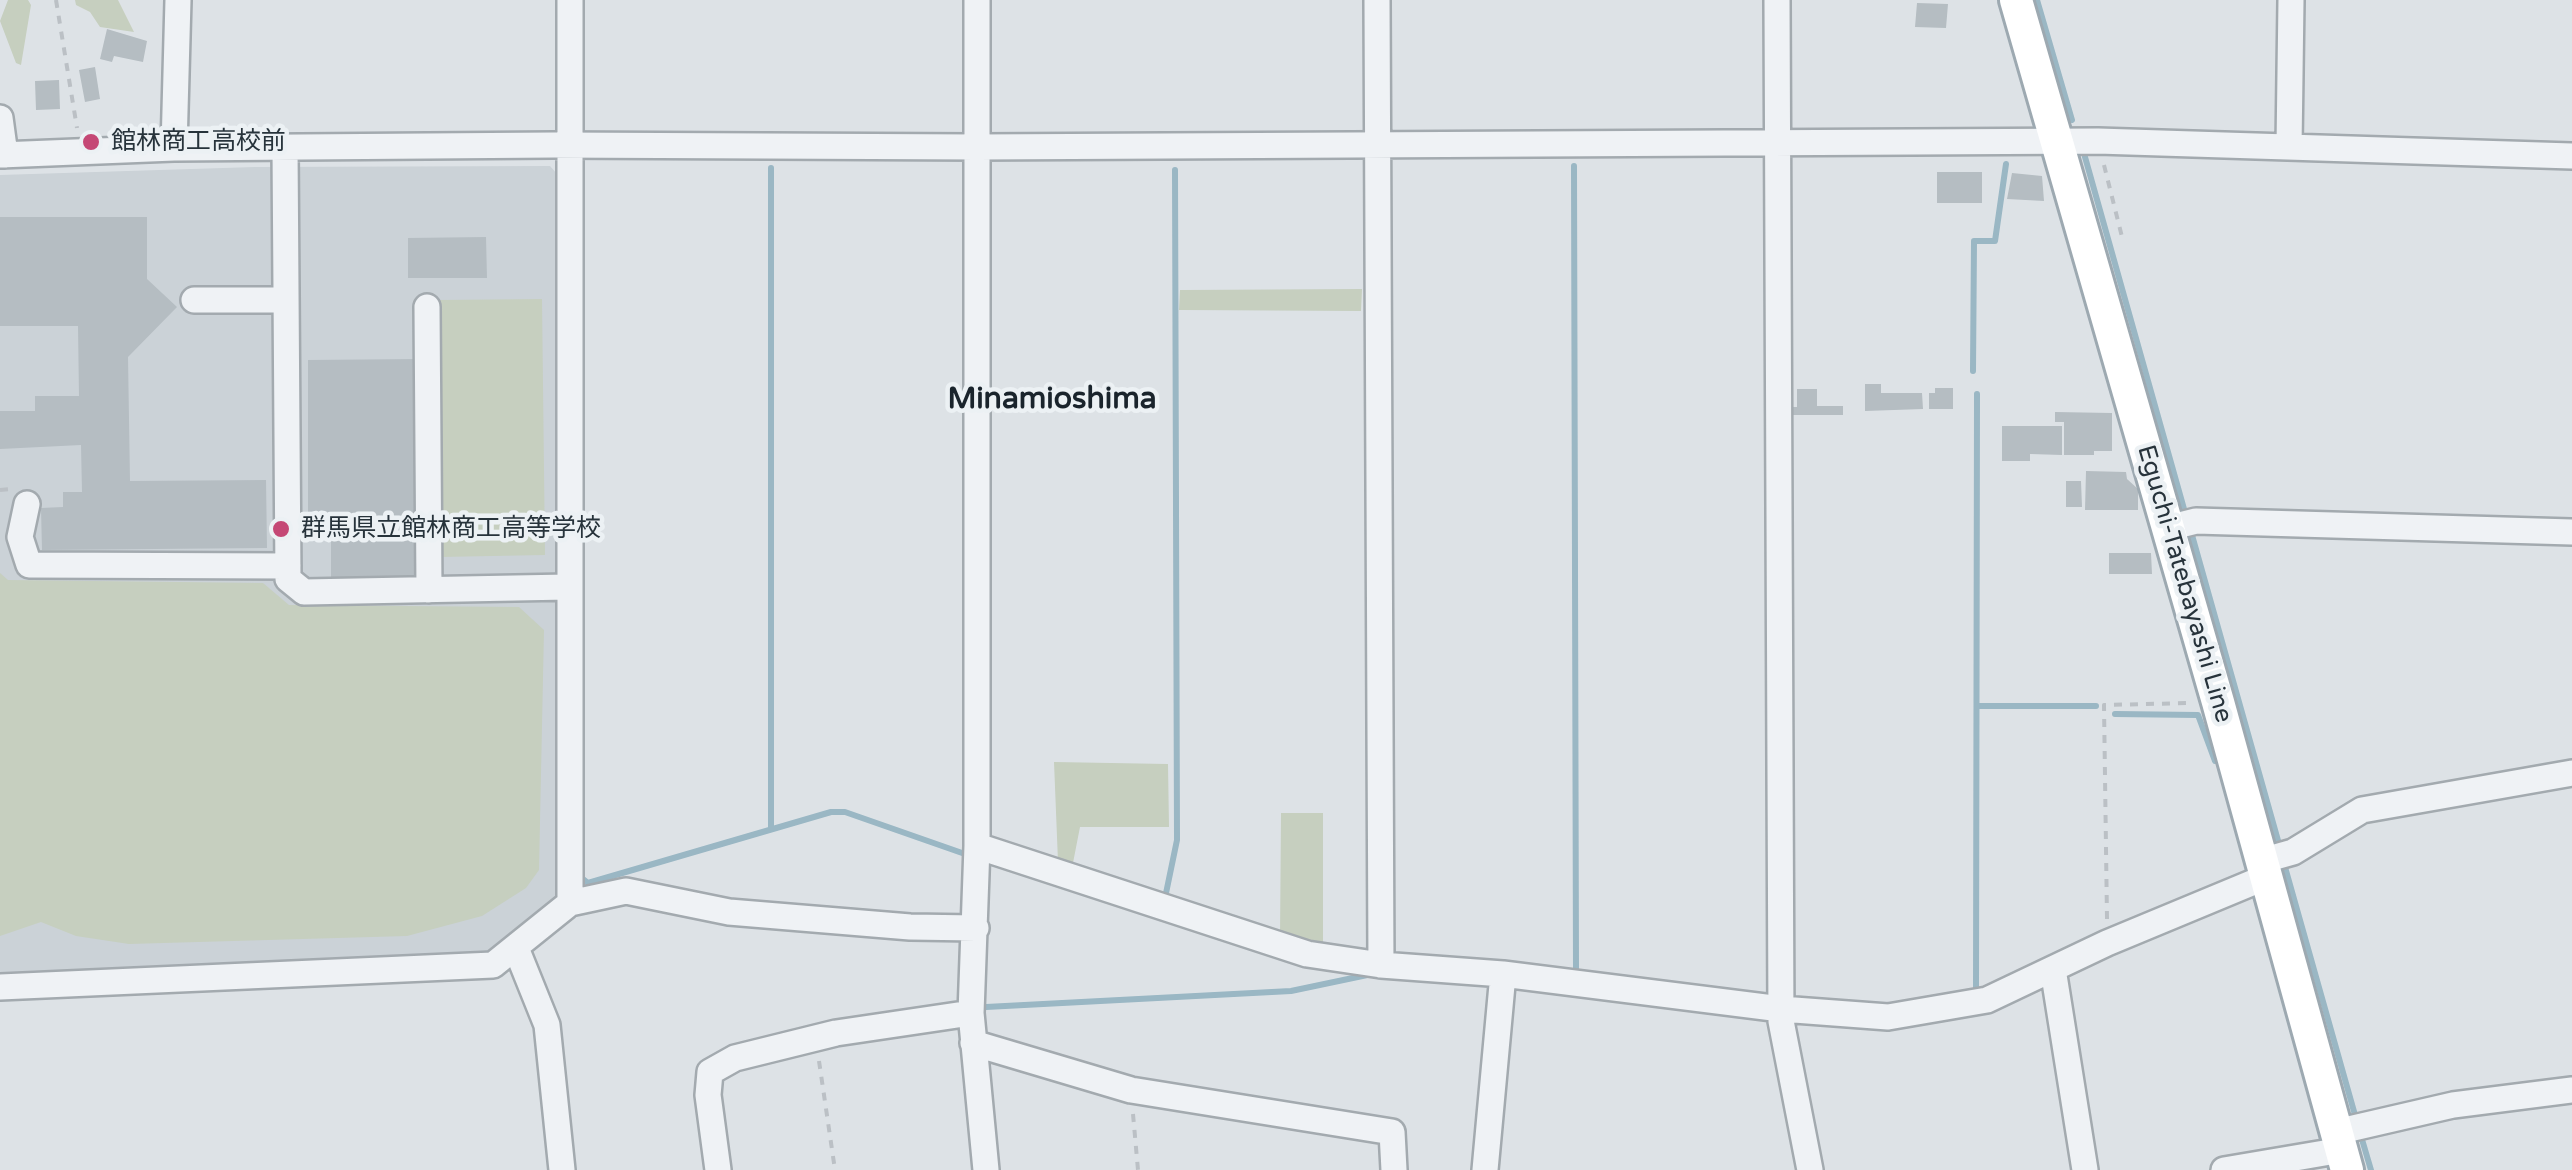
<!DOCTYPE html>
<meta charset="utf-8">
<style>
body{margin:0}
canvas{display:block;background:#dde2e6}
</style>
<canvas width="2572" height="1170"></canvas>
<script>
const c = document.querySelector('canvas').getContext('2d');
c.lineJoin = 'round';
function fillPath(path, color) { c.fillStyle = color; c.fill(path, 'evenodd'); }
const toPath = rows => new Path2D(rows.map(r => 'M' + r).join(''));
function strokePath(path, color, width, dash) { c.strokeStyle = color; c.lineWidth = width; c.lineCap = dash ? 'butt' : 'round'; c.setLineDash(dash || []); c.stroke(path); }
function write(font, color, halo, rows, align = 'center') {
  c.font = font + ' "Varela Round","Noto Sans JP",sans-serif'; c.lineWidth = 9; c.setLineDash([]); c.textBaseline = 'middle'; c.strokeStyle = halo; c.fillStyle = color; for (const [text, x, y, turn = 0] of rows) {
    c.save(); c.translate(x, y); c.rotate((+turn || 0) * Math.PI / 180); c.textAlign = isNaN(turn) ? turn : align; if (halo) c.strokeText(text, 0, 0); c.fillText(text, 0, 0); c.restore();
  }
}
fillPath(toPath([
 [550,166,558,175,559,898,484,954,0,977,0,175,255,167]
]), '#cbd2d7');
fillPath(toPath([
 [8,0,28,0,31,5,21,65,16,63,0,21],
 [75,0,118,0,134,32,100,27,90,12,76,5],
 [1362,289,1361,311,1179,310,1180,290],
 [542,299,545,555,440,557,437,300],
 [0,573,8,580,263,583,289,605,519,607,544,630,539,870,526,888,482,916,407,936,129,944,76,936,41,922,0,936],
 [1054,762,1168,764,1169,827,1080,827,1072,868,1058,862],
 [1281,813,1323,813,1323,948,1280,938]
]), '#c6cfbf');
strokePath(toPath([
 [2037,0,2072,120],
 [2085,157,2186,516],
 [1574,166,1576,974],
 [1973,371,1974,241,1995,241,2006,164],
 [2190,528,2279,844],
 [1977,706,2096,706],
 [2115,714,2198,715,2215,761],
 [771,829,771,168],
 [2285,867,2355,1115],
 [578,875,588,883,831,812,845,812,965,854,965,848],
 [1165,898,1177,840,1175,170],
 [1976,990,1977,394],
 [986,1007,1291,991,1372,974],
 [2361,1136,2371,1170]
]), '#9ab7c4', 6);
fillPath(toPath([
 [1917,3,1948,4,1946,28,1915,27],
 [107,29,147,41,143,62,114,56,112,62,100,59],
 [95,67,100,99,85,102,79,70],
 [59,80,60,109,36,110,35,81],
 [1937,172,1982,172,1982,203,1937,203],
 [2012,173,2042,176,2044,201,2007,199],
 [0,217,147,217,147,279,177,307,128,357,130,481,266,480,267,548,42,550,41,508,63,507,63,492,82,492,81,445,0,449,0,411,35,411,35,396,79,396,78,326,0,326],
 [486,237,487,278,408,278,408,238],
 [421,359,421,583,331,584,331,518,308,519,308,360],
 [1865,384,1881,384,1881,393,1922,393,1923,409,1865,411],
 [1935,388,1953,388,1953,409,1929,409,1929,393,1935,393],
 [1797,389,1817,389,1817,406,1843,406,1843,415,1785,415,1785,407,1797,407],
 [2055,412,2112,413,2112,451,2094,451,2094,455,2064,455,2064,422,2055,422],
 [2002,426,2062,426,2062,455,2030,454,2030,461,2002,461],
 [2086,471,2126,472,2127,479,2138,489,2138,510,2085,510],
 [2066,481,2081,481,2082,507,2066,507],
 [2109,553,2151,553,2152,574,2109,574]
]), '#b5bdc2');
const minor = toPath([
 [977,0,977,846,971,1013,986,1170],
 [1377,0,1381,965],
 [1777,0,1781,1021,1810,1170],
 [0,118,5,155],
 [285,147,288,579,304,592,568,587],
 [2289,147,2291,0],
 [174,148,178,0],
 [0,155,174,148,554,145,978,147,2098,141,2572,156],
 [194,300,286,300],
 [427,307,429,590],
 [27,504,20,537,29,565,288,566],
 [2168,528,2196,521,2572,532],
 [977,846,1307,954,1381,965,1503,974,1781,1009,1888,1017,1987,1000,2107,943,2266,877],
 [2261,861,2293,852,2362,810,2572,773],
 [570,903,570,0],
 [516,948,547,1025,562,1170],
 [2053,969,2085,1170],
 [0,987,493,965,570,903,626,891,729,912,910,927,976,928],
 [973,1043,1131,1090,1392,1132,1394,1170],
 [2336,1132,2453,1105,2572,1090],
 [718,1170,708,1095,710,1072,735,1058,836,1033,971,1013],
 [1485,1170,1503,974],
 [2224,1170,2342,1150]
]);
const major = toPath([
 [2016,0,2218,702,2347,1170]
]);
strokePath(minor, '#a3aaaf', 30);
strokePath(major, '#9da9b1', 38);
strokePath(toPath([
 [56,0,77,128],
 [2104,165,2123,241],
 [0,490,12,489],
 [2107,919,2104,705,2191,703],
 [819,1061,835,1170],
 [1133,1114,1138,1170]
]), '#bbc0c5', 4, [8, 8]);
strokePath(minor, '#eff2f5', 25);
strokePath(major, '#fff', 32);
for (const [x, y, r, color] of [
 [91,142,10,"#c54875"],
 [281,529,10,"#c54875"]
]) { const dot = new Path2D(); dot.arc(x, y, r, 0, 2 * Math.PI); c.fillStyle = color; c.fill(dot); strokePath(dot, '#ecf1f4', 4); }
write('25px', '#27333b', '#ecf1f4', [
 ["館林商工高校前",111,142],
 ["群馬県立館林商工高等学校",301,529]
], 'left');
write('25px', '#27333b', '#ecf1f4', [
 ["Eguchi-Tatebayashi Line",2184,584,74]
]);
write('bold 30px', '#1a242c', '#ecf1f4', [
 ["Minamioshima",1052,400]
]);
</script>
